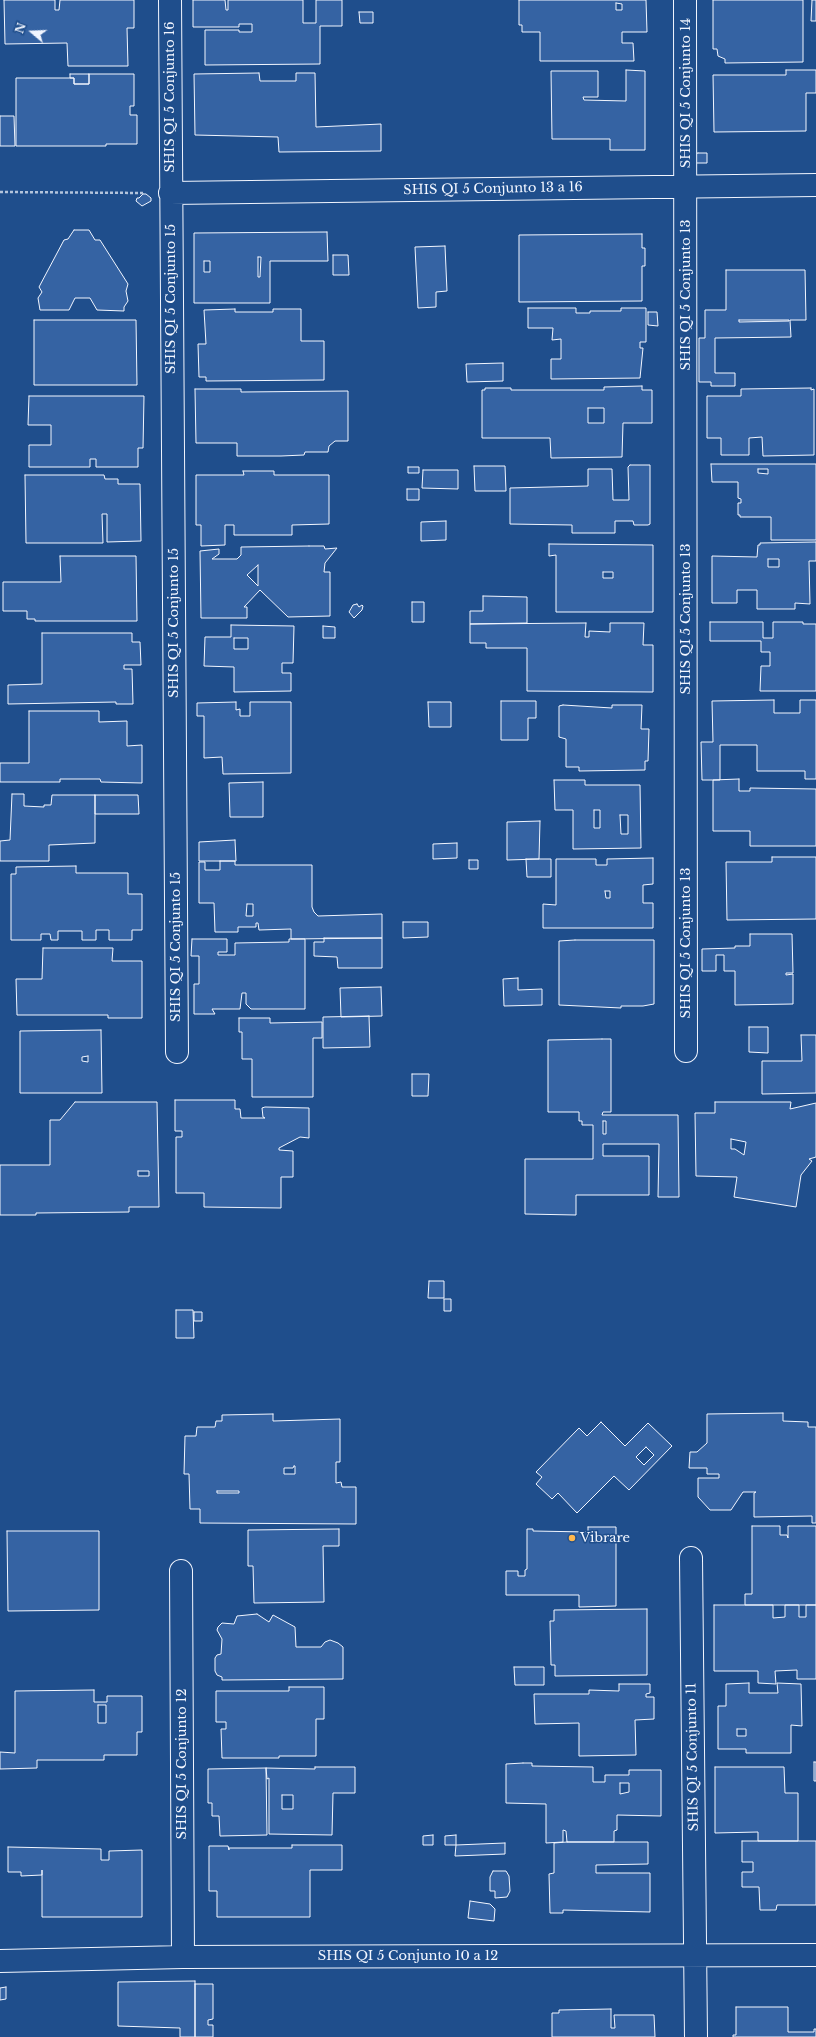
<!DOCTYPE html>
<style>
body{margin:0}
#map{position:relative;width:816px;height:2037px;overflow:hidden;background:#1f4e8c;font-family:"Libre Baskerville",serif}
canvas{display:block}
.north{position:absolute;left:12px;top:12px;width:40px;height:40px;-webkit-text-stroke:3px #1f4e8c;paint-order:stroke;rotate:289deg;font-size:11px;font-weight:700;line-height:16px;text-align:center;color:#f2f6ff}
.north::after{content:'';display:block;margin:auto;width:14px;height:18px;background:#f2f6ff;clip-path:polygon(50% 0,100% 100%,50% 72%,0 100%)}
</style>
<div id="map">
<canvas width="816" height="2037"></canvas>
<div class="north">N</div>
</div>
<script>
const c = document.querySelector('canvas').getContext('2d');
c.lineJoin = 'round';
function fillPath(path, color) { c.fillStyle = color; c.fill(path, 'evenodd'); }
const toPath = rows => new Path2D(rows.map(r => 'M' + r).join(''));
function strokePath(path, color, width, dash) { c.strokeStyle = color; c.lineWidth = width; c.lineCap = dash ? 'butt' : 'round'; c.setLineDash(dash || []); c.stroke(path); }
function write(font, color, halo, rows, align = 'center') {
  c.font = font + ' "Libre Baskerville",serif'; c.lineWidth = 3; c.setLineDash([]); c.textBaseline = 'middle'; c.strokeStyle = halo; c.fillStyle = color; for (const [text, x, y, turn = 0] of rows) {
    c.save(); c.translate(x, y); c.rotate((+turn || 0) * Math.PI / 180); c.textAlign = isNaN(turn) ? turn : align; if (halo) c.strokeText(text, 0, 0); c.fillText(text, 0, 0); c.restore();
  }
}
const building = toPath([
 [4,0,55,0,55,10,59,10,60,0,134,0,134,28,127,28,128,66,68,66,67,43,5,44,4,0],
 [193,0,225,0,226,10,228,10,228,0,303,0,303,23,316,23,316,0,342,0,342,26,320,26,320,64,205,65,205,30,239,30,239,32,252,32,252,24,239,24,239,27,193,27,193,0],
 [519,0,646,0,647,32,622,32,622,43,633,43,634,61,540,61,540,32,522,32,522,25,519,25,519,0],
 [616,3,622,4,622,10,616,10,616,3],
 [713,0,803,0,803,62,725,63,725,59,718,56,717,49,713,49,713,0],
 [812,0,816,0,816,21,811,21,812,0],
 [359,12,373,12,373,23,360,23,359,12],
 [626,70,645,71,645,150,610,150,610,139,552,139,551,71,598,71,598,97,583,97,584,100,626,101,626,70],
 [786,70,816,70,816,93,806,93,806,131,714,132,713,75,786,75,786,70],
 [259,73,260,81,296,81,296,73,315,73,316,127,381,124,381,151,279,152,278,137,195,135,194,74,259,73],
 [70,74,89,74,89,84,74,84,74,78,70,78,70,74],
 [89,74,134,74,134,106,130,106,130,115,137,115,137,144,106,144,106,146,16,146,16,78,74,78,74,84,89,84,89,74],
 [0,116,14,116,15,146,0,146,0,116],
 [698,153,707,153,707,163,694,163,694,154,698,153],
 [143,194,146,194,151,198,151,201,142,206,136,201,137,198,139,198,143,194],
 [74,230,89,230,95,240,100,240,128,284,126,291,128,301,124,307,124,311,97,310,90,298,75,298,69,310,40,310,38,298,42,292,39,287,64,240,68,239,74,230],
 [327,232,328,261,270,261,270,303,194,303,194,233,327,232],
 [258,257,261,257,260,277,258,277,258,257],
 [204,261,210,261,210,272,204,272,204,261],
 [642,234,642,248,645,248,645,266,642,266,642,301,519,302,519,235,642,234],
 [445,246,447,291,436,292,436,307,418,308,415,247,445,246],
 [333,255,348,255,349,275,333,275,333,255],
 [726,270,805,270,806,320,790,320,791,337,715,338,715,373,735,373,735,386,711,386,711,382,699,382,699,338,705,338,705,310,726,310,726,270],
 [739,320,789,320,789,321,739,322,739,320],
 [528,308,576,308,576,313,590,313,590,311,621,311,621,308,646,308,646,342,640,342,640,348,643,348,640,378,551,379,551,359,561,359,561,339,552,340,553,328,528,328,528,308],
 [235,309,235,312,273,312,273,309,301,309,301,341,324,341,324,380,206,381,206,377,199,377,198,344,206,344,204,310,235,309],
 [648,312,657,312,658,326,648,325,648,312],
 [34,320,136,320,137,385,34,385,34,320],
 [503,363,503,381,467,382,466,364,503,363],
 [642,386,642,390,652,390,652,423,623,423,622,457,551,458,550,438,482,438,482,390,485,390,485,388,511,388,511,390,604,390,604,387,642,386],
 [588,408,604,408,604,423,588,423,588,408],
 [811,388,811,390,814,389,814,455,763,456,762,437,749,438,749,455,721,455,721,438,707,438,707,396,741,396,741,389,811,388],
 [195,389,241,389,241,392,348,391,348,441,335,441,329,446,328,452,305,452,304,455,281,456,237,456,237,443,196,443,195,389],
 [29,396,144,396,143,448,138,448,138,467,96,467,96,459,90,459,90,467,29,467,29,445,51,445,51,425,28,425,29,396],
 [711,464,816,464,816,540,771,540,771,517,740,517,740,515,738,515,738,503,741,503,741,499,738,498,738,482,712,482,711,464],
 [758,469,768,469,768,474,758,473,758,469],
 [630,465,650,465,650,524,648,525,634,525,633,521,615,521,615,533,572,533,572,525,510,524,510,488,588,486,588,469,612,469,613,500,629,500,628,467,630,465],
 [474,466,505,466,506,491,475,491,474,466],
 [408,467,419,467,419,473,408,473,408,467],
 [423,470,458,470,458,489,422,488,423,470],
 [243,471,274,471,274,475,329,475,329,524,292,525,292,535,234,535,234,525,225,525,225,545,201,546,201,525,196,525,196,475,244,475,243,471],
 [25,475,104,475,105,479,118,479,118,484,140,484,141,541,107,542,107,514,102,514,103,543,26,543,25,475],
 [407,489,419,489,419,500,407,500,407,489],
 [446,521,446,540,421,541,421,522,446,521],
 [816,542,816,561,809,561,810,604,795,603,795,609,757,609,757,590,737,590,737,603,712,603,712,556,757,557,758,545,760,545,760,543,816,542],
 [768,559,779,559,779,567,768,567,768,559],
 [549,544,653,545,653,612,556,612,556,555,549,556,549,544],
 [603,572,613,572,613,578,603,578,603,572],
 [309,546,324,546,325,549,337,548,325,563,324,572,330,572,330,616,288,617,260,590,244,607,247,607,247,618,201,618,200,551,219,549,219,554,212,559,237,559,241,555,241,547,309,546],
 [258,565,258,586,247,575,258,565],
 [60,556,136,556,137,621,35,621,35,619,27,619,27,611,3,611,3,582,61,582,60,556],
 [483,596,527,597,527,623,470,624,470,611,483,611,483,596],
 [412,602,424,602,424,622,412,622,412,602],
 [357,604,359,607,362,605,363,606,362,610,354,618,349,612,353,605,357,604],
 [710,622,763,622,763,638,773,638,773,622,803,622,803,624,816,624,816,691,760,691,761,666,770,666,770,652,761,652,761,641,710,641,710,622],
 [586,623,585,637,589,637,589,631,610,632,610,623,644,623,643,645,653,645,653,692,527,691,527,648,486,648,486,643,470,643,470,624,586,623],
 [231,625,294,626,293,663,282,663,282,673,291,673,291,691,234,692,234,667,204,666,205,637,231,637,231,625],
 [234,638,248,638,248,649,234,649,234,638],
 [323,626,335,627,335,638,323,638,323,626],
 [42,633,132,633,132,642,140,642,141,665,124,665,124,669,132,669,133,704,116,704,116,702,8,704,8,685,42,684,42,633],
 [774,700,774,713,800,713,800,700,816,700,816,779,805,779,805,771,757,771,757,745,720,745,720,780,702,780,701,742,713,742,712,701,774,700],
 [501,701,536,701,536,718,528,718,528,740,501,740,501,701],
 [236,702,236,710,240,709,240,716,250,716,250,702,291,702,291,773,223,774,222,757,204,758,204,716,197,716,197,703,236,702],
 [428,702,451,702,451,727,429,727,428,702],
 [563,705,612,708,612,705,642,705,641,729,649,729,648,761,645,761,645,770,579,771,579,767,566,767,566,739,559,737,559,706,563,705],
 [29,711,99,711,99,722,127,721,127,746,142,745,142,783,101,782,100,779,60,779,60,782,0,782,0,763,29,763,29,711],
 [739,779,739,791,750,791,750,788,816,789,816,846,750,846,750,831,713,831,713,780,739,779],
 [554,780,585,780,585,785,640,785,641,848,573,849,573,810,555,810,554,780],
 [594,810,600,810,600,828,594,828,594,810],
 [620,815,628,815,628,834,621,834,620,815],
 [263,782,263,817,230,817,229,783,263,782],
 [12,794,24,794,24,806,44,807,44,805,51,805,52,795,95,795,95,843,49,845,49,861,0,861,0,841,10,840,12,794],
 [95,795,138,795,139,814,95,814,95,795],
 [540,821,539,859,507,860,507,822,540,821],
 [235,840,236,861,199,861,199,842,235,840],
 [457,843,457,858,433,859,433,844,457,843],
 [772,857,816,857,816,919,727,920,726,862,772,862,772,857],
 [653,858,653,884,643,885,643,903,653,903,653,928,543,928,543,904,556,905,556,859,596,859,596,865,607,865,607,859,653,858],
 [605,891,610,891,610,898,606,898,605,891],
 [526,859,551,859,551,877,527,877,526,859],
 [469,860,478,860,478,869,469,869,469,860],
 [220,861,235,861,235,865,312,865,312,907,314,912,318,916,382,914,382,938,291,939,291,929,259,930,258,923,256,923,256,927,238,927,238,932,215,932,214,903,199,903,199,862,205,862,205,870,220,870,220,861],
 [247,904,253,904,253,916,246,916,247,904],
 [76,866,76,873,128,873,128,894,142,894,142,930,132,930,132,940,109,940,109,930,96,930,96,940,82,940,82,931,58,931,58,940,51,940,50,934,41,934,41,940,11,940,11,874,16,874,16,867,76,866],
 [403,922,428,922,428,937,403,938,403,922],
 [750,934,792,934,793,973,786,973,786,975,793,974,793,1004,735,1005,735,971,724,971,724,955,716,955,716,971,702,971,702,949,735,948,735,946,750,946,750,934],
 [324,938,382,938,382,968,338,968,337,957,314,956,314,942,324,942,324,938],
 [192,939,227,939,227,952,218,952,218,955,235,955,235,943,289,942,289,939,305,939,305,1009,251,1009,246,1004,246,993,242,993,240,1009,212,1009,215,1014,194,1014,194,984,199,984,199,956,191,956,192,939],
 [575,940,654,940,654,1004,643,1006,621,1006,621,1008,559,1005,559,941,575,940],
 [43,948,113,948,112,961,142,961,142,1018,108,1018,108,1015,17,1015,16,979,42,979,43,948],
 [518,978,518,990,542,989,542,1005,504,1006,503,979,518,978],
 [381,987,382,1016,341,1017,340,988,381,987],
 [369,1016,370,1047,323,1048,323,1017,369,1016],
 [239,1018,270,1018,270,1023,322,1022,322,1038,313,1038,313,1097,252,1097,252,1059,242,1059,242,1032,239,1032,239,1018],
 [749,1027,768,1027,768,1053,749,1052,749,1027],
 [101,1030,102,1093,20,1093,20,1031,101,1030],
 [88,1056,88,1062,82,1061,82,1057,88,1056],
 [801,1035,816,1035,816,1093,762,1094,762,1061,802,1061,801,1035],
 [602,1039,611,1039,611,1112,603,1112,602,1115,678,1115,679,1197,658,1197,659,1144,603,1144,603,1156,649,1156,649,1195,576,1195,576,1215,525,1214,525,1159,593,1159,593,1125,582,1125,582,1121,579,1121,579,1112,548,1112,548,1040,602,1039],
 [603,1121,606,1121,606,1134,603,1134,603,1121],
 [412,1074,429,1074,428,1096,412,1096,412,1074],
 [175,1100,235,1100,235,1109,240,1109,241,1118,265,1118,263,1117,262,1108,265,1107,309,1108,309,1138,300,1137,279,1148,279,1150,293,1151,293,1177,281,1177,281,1208,204,1207,204,1193,176,1193,176,1137,182,1137,182,1131,175,1131,175,1100],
 [75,1102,157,1102,159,1207,129,1207,129,1212,36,1213,36,1215,0,1215,0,1165,50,1165,50,1120,60,1120,75,1102],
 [138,1171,149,1171,149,1176,138,1176,138,1171],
 [715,1102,791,1102,790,1109,816,1103,816,1157,809,1159,812,1161,801,1175,796,1207,734,1197,737,1177,696,1176,695,1113,715,1113,715,1102],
 [731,1139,746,1142,744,1155,735,1149,731,1149,731,1139],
 [429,1281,444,1281,444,1298,428,1298,429,1281],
 [444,1299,451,1299,451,1311,444,1311,444,1299],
 [176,1310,193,1310,194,1338,176,1338,176,1310],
 [194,1312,202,1312,202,1321,194,1321,194,1312],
 [783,1413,783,1421,808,1422,808,1427,816,1427,816,1523,812,1523,812,1516,754,1517,754,1493,756,1492,743,1492,731,1510,710,1510,698,1497,698,1478,719,1478,719,1474,707,1474,707,1468,689,1468,690,1452,697,1452,707,1443,707,1414,783,1413],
 [273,1414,273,1421,340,1419,340,1462,336,1462,336,1483,341,1482,342,1487,356,1487,356,1524,200,1523,200,1509,190,1509,189,1474,184,1474,185,1436,196,1436,197,1427,215,1427,216,1421,222,1421,222,1415,273,1414],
 [294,1466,295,1466,295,1474,284,1474,284,1468,293,1468,294,1466],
 [217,1491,239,1491,239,1493,217,1493,217,1491],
 [601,1422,625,1446,648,1423,672,1446,629,1490,614,1476,577,1513,558,1493,552,1499,536,1484,542,1477,536,1472,579,1428,587,1436,601,1422],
 [646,1447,654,1455,644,1465,636,1457,646,1447],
 [752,1526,780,1526,780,1535,787,1535,788,1538,788,1526,816,1526,816,1605,745,1605,745,1594,752,1594,752,1526],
 [588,1527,616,1527,616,1606,579,1607,579,1595,506,1595,506,1571,518,1571,518,1576,525,1576,525,1570,527,1569,527,1529,533,1529,533,1531,588,1532,588,1527],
 [339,1529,339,1546,323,1546,324,1602,254,1603,253,1566,248,1566,248,1530,339,1529],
 [7,1531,99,1531,99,1610,8,1611,7,1531],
 [714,1605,773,1605,773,1618,785,1617,785,1605,799,1605,799,1617,806,1617,806,1605,816,1605,816,1679,797,1679,797,1670,775,1671,776,1684,758,1683,758,1671,714,1671,714,1605],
 [647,1609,647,1675,555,1676,555,1665,551,1665,550,1621,554,1621,554,1610,647,1609],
 [257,1614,269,1622,273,1615,295,1627,296,1647,321,1647,325,1642,330,1640,338,1643,343,1647,343,1679,222,1680,222,1677,217,1675,215,1671,215,1658,217,1655,221,1654,222,1639,217,1630,218,1627,222,1623,234,1624,237,1616,257,1614],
 [514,1667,544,1667,544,1685,515,1685,514,1667],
 [749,1683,749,1693,778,1693,777,1683,801,1684,802,1726,791,1725,791,1753,746,1753,746,1749,718,1749,718,1706,726,1706,726,1684,749,1683],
 [737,1729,746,1729,746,1736,737,1736,737,1729],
 [619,1684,650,1684,650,1693,646,1694,646,1697,654,1697,654,1719,635,1720,636,1755,579,1756,579,1723,535,1724,534,1694,589,1694,589,1690,619,1691,619,1684],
 [289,1687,324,1687,324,1719,316,1719,316,1756,279,1756,279,1758,222,1758,221,1729,226,1729,226,1722,216,1722,216,1691,289,1691,289,1687],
 [94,1690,94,1702,107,1702,107,1696,142,1696,142,1732,137,1732,137,1755,104,1755,104,1760,37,1760,37,1768,0,1769,0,1752,15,1753,15,1691,94,1690],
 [98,1705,106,1705,106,1723,98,1723,98,1705],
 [814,1762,816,1762,816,1781,814,1781,814,1762],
 [523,1763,532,1763,532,1766,593,1767,593,1782,605,1782,605,1775,629,1775,629,1770,661,1770,661,1816,617,1815,617,1830,614,1831,614,1842,567,1842,566,1831,563,1830,563,1842,546,1843,546,1804,506,1803,506,1764,523,1763],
 [620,1783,629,1783,629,1792,620,1794,620,1783],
 [315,1767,355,1767,355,1793,333,1793,332,1835,269,1834,269,1778,267,1779,266,1768,315,1769,315,1767],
 [282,1795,293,1795,293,1809,282,1809,282,1795],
 [715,1767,784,1767,785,1793,798,1793,798,1841,758,1841,758,1832,715,1833,715,1767],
 [266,1768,267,1835,220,1836,219,1816,212,1816,212,1803,208,1803,208,1769,266,1768],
 [433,1835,433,1845,423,1845,423,1836,433,1835],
 [456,1835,456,1845,445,1845,445,1836,456,1835],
 [742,1841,816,1841,816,1905,777,1905,776,1910,760,1910,759,1887,742,1887,742,1872,753,1872,753,1862,742,1862,742,1841],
 [567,1842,648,1842,648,1864,596,1865,596,1873,650,1873,650,1912,563,1910,563,1913,550,1913,549,1874,554,1873,554,1843,567,1842],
 [505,1843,505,1854,455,1856,456,1845,505,1843],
 [292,1845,342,1845,342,1870,310,1870,310,1917,217,1917,217,1891,209,1891,209,1846,228,1846,229,1850,229,1848,292,1848,292,1845],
 [8,1847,101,1849,101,1860,109,1860,109,1851,142,1850,142,1917,42,1917,42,1870,42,1875,21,1876,21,1872,8,1872,8,1847],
 [493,1871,506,1871,509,1876,510,1891,507,1897,495,1898,495,1891,490,1891,490,1877,493,1871],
 [470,1901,490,1904,495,1909,494,1921,468,1918,470,1901],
 [195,1981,195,2037,180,2037,180,2028,118,2026,118,1982,195,1981],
 [195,1984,213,1984,213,2019,208,2020,208,2025,213,2025,213,2037,195,2037,195,1984],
 [6,1987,6,1999,0,2000,0,1988,6,1987],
 [736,2007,788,2007,788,2032,814,2032,814,2029,816,2029,816,2037,733,2037,733,2035,736,2035,736,2007],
 [611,2009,611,2028,615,2028,614,2015,654,2015,655,2037,552,2037,552,2013,559,2013,559,2010,611,2009]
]);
fillPath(building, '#3563a3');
strokePath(building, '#f2f6ff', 1);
const minor = toPath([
 [170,0,177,1052],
 [685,0,686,1051],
 [170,193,816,185],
 [691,1558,696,2037],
 [181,1571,183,1957],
 [0,1961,183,1957,816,1955]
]);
strokePath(minor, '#f2f6ff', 24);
strokePath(toPath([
 [0,192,145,193]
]), '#b3c4dc', 2.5, [3, 2]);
strokePath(minor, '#1f4e8c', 22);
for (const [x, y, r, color] of [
 [572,1538,4,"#ffb74d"]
]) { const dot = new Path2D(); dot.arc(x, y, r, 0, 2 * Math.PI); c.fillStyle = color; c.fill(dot); strokePath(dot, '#1f4e8c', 1.5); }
write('13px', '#f2f6ff', '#1f4e8c', [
 ["SHIS QI 5 Conjunto 14",686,93,-90],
 ["SHIS QI 5 Conjunto 16",170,97,-90],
 ["SHIS QI 5 Conjunto 13 a 16",493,189,-1],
 ["SHIS QI 5 Conjunto 13",686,295,-90],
 ["SHIS QI 5 Conjunto 15",171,299,-90],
 ["SHIS QI 5 Conjunto 13",686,619,-90],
 ["SHIS QI 5 Conjunto 15",174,623,-90],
 ["SHIS QI 5 Conjunto 13",686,943,-90],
 ["SHIS QI 5 Conjunto 15",176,947,-90],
 ["SHIS QI 5 Conjunto 11",693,1757,-91],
 ["SHIS QI 5 Conjunto 12",182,1764,-90],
 ["SHIS QI 5 Conjunto 10 a 12",408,1956]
]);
write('13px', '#f2f6ff', '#1f4e8c', [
 ["Vibrare",580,1538]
], 'left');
</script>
